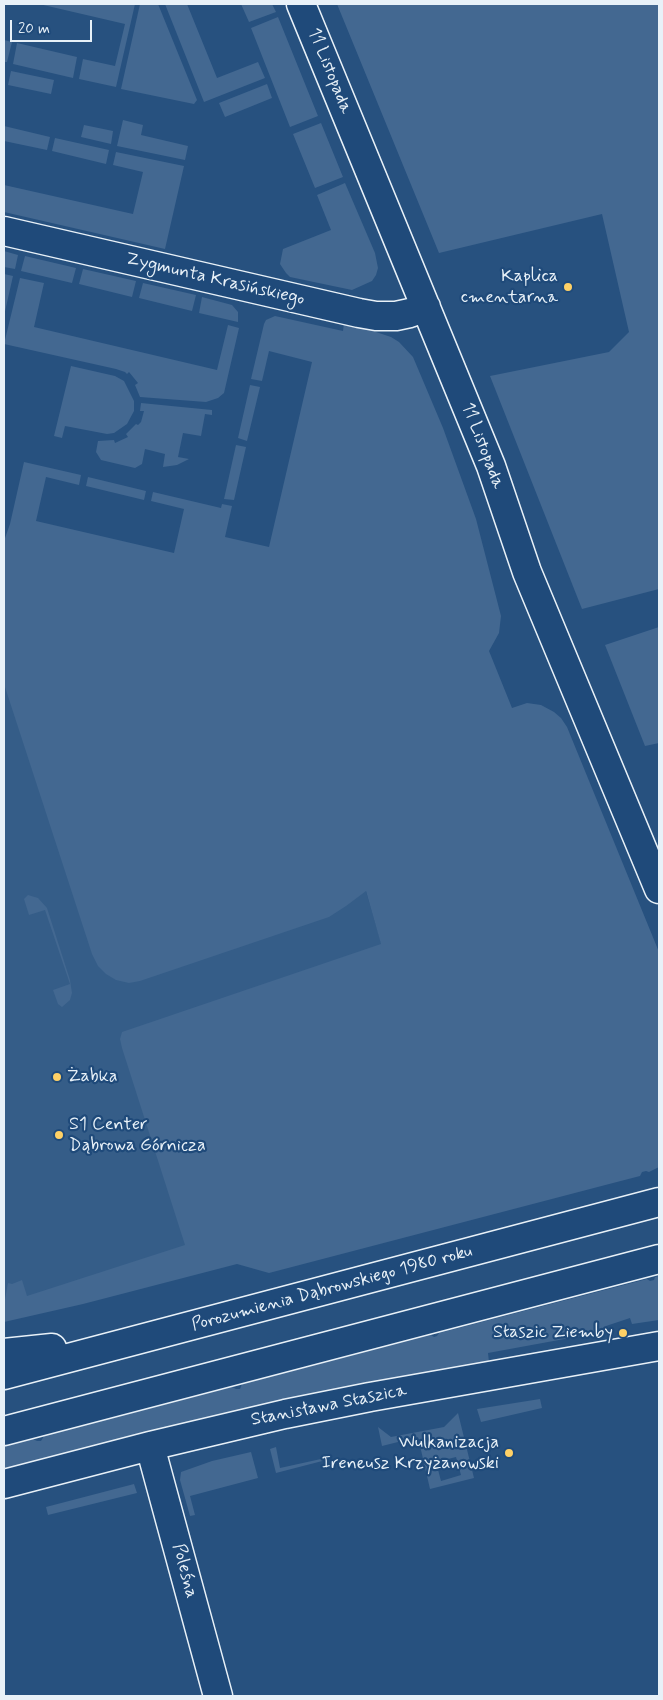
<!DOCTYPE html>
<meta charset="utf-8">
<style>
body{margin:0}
#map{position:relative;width:663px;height:1700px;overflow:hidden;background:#27517f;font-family:Mynerve,sans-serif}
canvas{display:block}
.frame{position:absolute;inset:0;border:5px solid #e8f1f8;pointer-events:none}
.scale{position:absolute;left:10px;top:20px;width:82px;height:22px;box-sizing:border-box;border:2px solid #e8f1f8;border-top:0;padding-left:6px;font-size:15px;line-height:18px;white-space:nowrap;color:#e8f1f8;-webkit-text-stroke:4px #1f4a7a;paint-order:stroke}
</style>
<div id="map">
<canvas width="663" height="1700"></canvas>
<div class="frame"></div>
<div class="scale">20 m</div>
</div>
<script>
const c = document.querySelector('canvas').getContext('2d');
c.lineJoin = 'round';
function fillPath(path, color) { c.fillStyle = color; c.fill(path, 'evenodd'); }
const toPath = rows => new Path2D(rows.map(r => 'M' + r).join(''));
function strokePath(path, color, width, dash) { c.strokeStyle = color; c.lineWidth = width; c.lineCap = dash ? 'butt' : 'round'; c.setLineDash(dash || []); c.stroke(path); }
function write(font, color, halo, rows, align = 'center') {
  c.font = font + ' Mynerve,sans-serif'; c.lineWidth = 4.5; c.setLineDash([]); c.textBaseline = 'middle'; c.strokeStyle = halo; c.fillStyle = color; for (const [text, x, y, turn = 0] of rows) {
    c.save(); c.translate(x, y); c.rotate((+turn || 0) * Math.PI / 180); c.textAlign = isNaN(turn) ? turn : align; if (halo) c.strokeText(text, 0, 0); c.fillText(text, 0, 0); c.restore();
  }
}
fillPath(toPath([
 [4,677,365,888,389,969,201,1255,4,1305]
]), '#355d88');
fillPath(toPath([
 [39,4,135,4,116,87,79,79,83,59,115,66,125,24],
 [140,4,158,4,197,100,194,104,121,89],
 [165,4,187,4,217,78,258,62,265,78,204,102],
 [241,4,272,4,276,12,249,22],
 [337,4,659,4,659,589,582,609,490,376,609,352,629,332,602,214,439,253],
 [278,17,318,116,290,127,251,28],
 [4,40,12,42,7,62,4,62],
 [17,43,77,57,73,78,13,64],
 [11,71,54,80,51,94,8,85],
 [267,84,272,98,225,117,219,103],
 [123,120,143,125,141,135,188,146,185,160,117,146],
 [321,123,343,177,315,188,293,134],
 [84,125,113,131,111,144,81,137],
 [4,126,50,137,47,150,4,141],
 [55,138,109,150,106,164,52,151],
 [116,152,184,166,165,249,4,212,4,185,133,214,143,172,113,165],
 [345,183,375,253,378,268,376,275,372,281,352,290,290,277,286,273,280,264,283,249,331,230,317,195],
 [4,251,18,255,15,269,4,267],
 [25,256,76,268,72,283,21,271],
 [83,269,136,281,132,297,79,284],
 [4,274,13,276,4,316],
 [20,278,44,283,34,327,217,370,228,325,239,328,224,393,218,398,206,402,140,397,135,385,138,383,129,372,127,374,125,372,116,369,4,344],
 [143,283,196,295,192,311,139,298],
 [202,297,232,305,238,312,238,322,199,313],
 [275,316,343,331,344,323,364,328,391,337,399,342,413,357,443,428,476,519,501,616,499,633,489,651,512,708,527,703,541,705,554,712,561,718,567,727,659,952,659,1167,649,1172,646,1171,642,1172,640,1176,613,1183,269,1273,237,1264,83,1304,4,1322,4,1299,5,1299,8,1283,12,1284,22,1280,27,1296,185,1245,122,1048,120,1039,122,1032,381,944,366,891,346,906,329,917,140,981,129,983,116,980,106,974,98,966,92,954,4,684,4,541,10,524,24,462,81,475,79,485,46,477,36,521,174,553,184,509,151,501,153,492,221,508,222,504,232,506,225,537,269,547,312,362,269,351,262,381,251,379,264,324,266,320],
 [71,366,115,376,124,381,134,401,134,411,127,424,114,433,107,434,65,426,62,438,54,436],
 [250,385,260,387,247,441,238,438],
 [141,403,212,410,212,415,205,414,201,436,183,433,178,457,189,459,177,465,163,467,165,454,145,449,142,464,135,468,101,460,96,452,98,441,114,440,115,443,128,437,126,434,136,424,138,425,141,422,144,411,140,411],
 [236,445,246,447,234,500,224,499],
 [88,477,146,491,144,500,86,486],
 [659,627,659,743,645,746,605,645],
 [28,895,38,898,47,908,70,980,72,993,70,1000,62,1007,58,1004,53,990,70,984,45,910,29,915,24,899],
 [659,1276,659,1320,632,1324,630,1318,606,1326,608,1331,488,1353,489,1362,243,1409,4,1470,4,1446,33,1439,37,1441,41,1441,44,1436,232,1387,236,1389,240,1389,242,1384,431,1335,434,1337,437,1336,439,1333,647,1279,650,1281,654,1280,655,1277],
 [540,1399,542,1408,481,1422,477,1409],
 [458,1413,474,1478,430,1489,418,1437,382,1446,378,1427,391,1437,444,1427],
 [456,1457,461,1475,441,1481,436,1462],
 [276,1447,280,1468,330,1457,330,1459,276,1473,270,1449],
 [251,1452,258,1478,190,1496,195,1515,190,1516,180,1480,181,1472,212,1461],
 [134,1484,137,1493,48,1515,46,1507]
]), '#436891');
const minor = toPath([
 [301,4,491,466,527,572,659,889],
 [4,231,359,313,376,316,396,316,410,313,426,307],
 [150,1446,218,1696],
 [4,1484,150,1446,285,1414,370,1397,659,1346]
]);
const major = toPath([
 [4,1353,52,1348],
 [4,1375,659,1202],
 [4,1431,659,1259]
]);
strokePath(minor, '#e8f1f8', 31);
strokePath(major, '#e8f1f8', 31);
strokePath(minor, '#1f4a7a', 28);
strokePath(major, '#1f4a7a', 28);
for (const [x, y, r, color] of [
 [568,287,5,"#ffd166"],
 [57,1077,5,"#ffd166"],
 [59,1135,5,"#ffd166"],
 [623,1333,5,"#ffd166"],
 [509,1453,5,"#ffd166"]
]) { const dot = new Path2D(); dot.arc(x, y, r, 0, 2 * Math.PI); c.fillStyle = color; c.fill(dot); strokePath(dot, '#1f4a7a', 2); }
write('18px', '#e8f1f8', '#1f4a7a', [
 ["11 Listopada",329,71,68],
 ["Zygmunta Krasińskiego",215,280,13],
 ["11 Listopada",482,446,69],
 ["Porozumienia Dąbrowskiego 1980 roku",332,1289,-15],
 ["Stanisława Staszica",329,1406,-11],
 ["Poleśna",184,1571,75]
]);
write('18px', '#e8f1f8', '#1f4a7a', [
 ["Kaplica",558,277],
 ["cmentarna",558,298],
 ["Żabka",67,1077,"left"],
 ["S1 Center",69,1125,"left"],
 ["Dąbrowa Górnicza",69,1146,"left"],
 ["Staszic Ziemby",613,1333],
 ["Wulkanizacja",499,1443],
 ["Ireneusz Krzyżanowski",499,1464]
], 'right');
</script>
